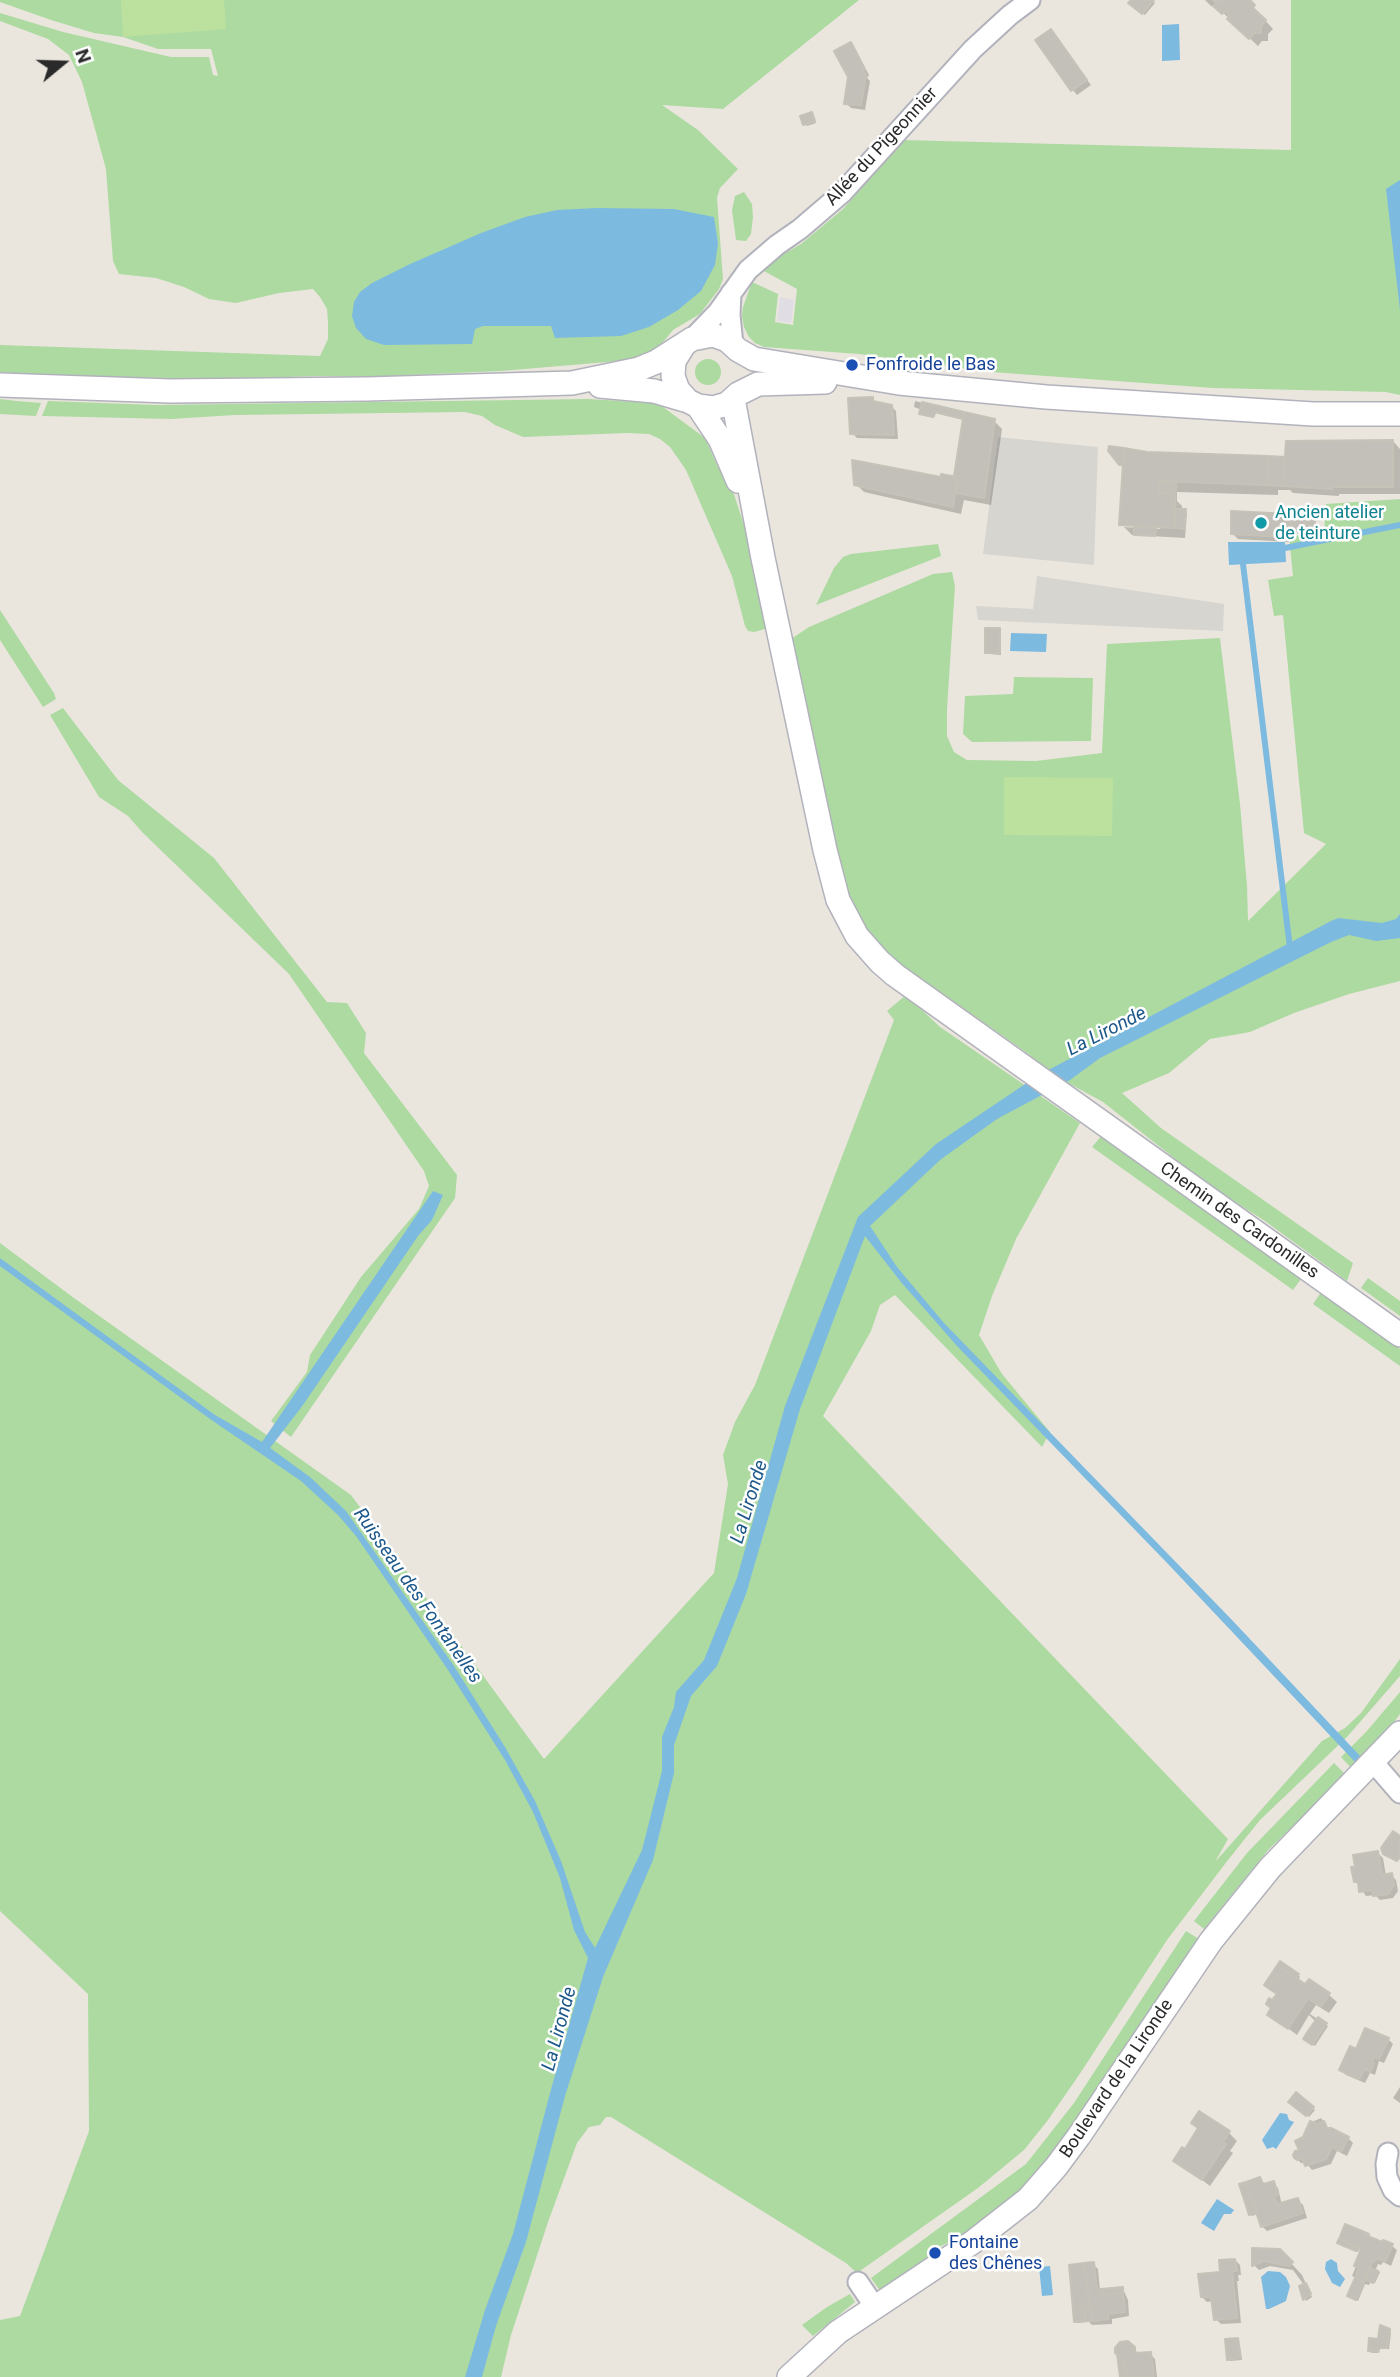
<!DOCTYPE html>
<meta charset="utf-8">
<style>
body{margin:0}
#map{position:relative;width:1400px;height:2377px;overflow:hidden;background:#eae6de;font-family:Roboto,sans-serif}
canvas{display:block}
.north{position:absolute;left:28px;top:28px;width:70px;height:70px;-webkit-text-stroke:5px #fff;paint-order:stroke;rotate:71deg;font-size:19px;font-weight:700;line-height:28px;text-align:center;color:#2a2a2a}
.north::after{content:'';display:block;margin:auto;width:24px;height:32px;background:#2a2a2a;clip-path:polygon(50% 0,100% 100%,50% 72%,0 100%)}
</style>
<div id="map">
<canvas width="1400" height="2377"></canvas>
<div class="north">N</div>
</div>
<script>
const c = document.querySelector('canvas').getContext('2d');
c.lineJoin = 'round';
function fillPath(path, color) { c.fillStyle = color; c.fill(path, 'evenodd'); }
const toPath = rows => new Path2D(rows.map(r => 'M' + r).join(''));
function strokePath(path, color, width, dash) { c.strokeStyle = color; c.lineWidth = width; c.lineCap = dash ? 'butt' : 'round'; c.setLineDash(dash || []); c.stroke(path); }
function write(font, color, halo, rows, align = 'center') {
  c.font = font + ' Roboto,sans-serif'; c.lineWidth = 5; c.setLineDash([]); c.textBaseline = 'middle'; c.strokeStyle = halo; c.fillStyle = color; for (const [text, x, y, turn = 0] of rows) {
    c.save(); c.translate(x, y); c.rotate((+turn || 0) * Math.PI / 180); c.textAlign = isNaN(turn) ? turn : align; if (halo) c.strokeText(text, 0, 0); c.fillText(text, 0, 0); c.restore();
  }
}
fillPath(toPath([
 [780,297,794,300,791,323,777,321]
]), '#e0dde4');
fillPath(toPath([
 [0,0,859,0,723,109,662,105,698,130,738,169,720,188,717,198,723,279,719,289,700,314,673,330,664,341,649,354,631,360,501,371,365,377,320,376,223,379,63,376,0,372,0,345,320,356,328,339,328,323,327,309,320,297,313,289,279,293,236,303,209,299,184,287,156,278,119,274,113,261,106,169,82,82,69,55,48,39,0,21,0,13,63,32,171,57,209,57,213,75,218,76,211,49,158,49,123,37,94,33,51,20,0,2],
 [1291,0,1400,0,1400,395,1386,392,1213,388,991,372,859,354,764,347,755,343,749,337,744,327,742,316,743,307,752,282,778,294,775,322,793,325,797,289,762,270,775,259,801,244,843,209,903,140,1291,150],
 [744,192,752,204,753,217,751,234,746,241,736,240,732,210,735,196],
 '695 372a13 13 0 1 1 26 0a13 13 0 1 1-26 0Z',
 [0,399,17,401,41,403,36,416,0,414],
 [589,399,651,403,663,407,705,438,719,469,725,467,746,531,767,622,765,629,754,632,748,631,745,626,732,576,686,470,670,447,660,439,649,434,627,433,523,437,495,425,482,416,465,412,235,415,171,419,42,416,48,401,156,405],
 [1400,499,1400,981,1349,994,1294,1013,1250,1032,1210,1039,1169,1073,1122,1093,1161,1128,1353,1263,1347,1281,1265,1221,1207,1184,1103,1102,1039,1067,1030,1055,912,972,884,957,845,906,785,643,809,627,933,574,952,572,955,586,947,709,947,736,954,752,967,760,1036,761,1102,753,1107,644,1220,638,1240,804,1247,886,1248,921,1326,844,1304,833,1283,615,1274,616,1268,580,1293,576,1289,536,1324,534,1326,504],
 [938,544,941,556,816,605,834,568,843,557,851,554],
 [0,610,54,693,56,699,43,707,0,640],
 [1014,677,1093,678,1091,741,972,742,963,734,965,696,1013,694],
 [63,708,118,780,214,858,327,1002,347,1003,366,1033,364,1053,457,1175,455,1198,291,1437,271,1421,307,1372,310,1355,361,1277,419,1209,429,1186,424,1171,289,974,143,833,128,816,99,797,50,715],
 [906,995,940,1027,1080,1123,1016,1239,992,1296,979,1335,1002,1374,1050,1432,1042,1447,895,1295,880,1305,871,1331,823,1416,1228,1839,1215,1862,1322,1741,1345,1728,1361,1713,1400,1659,1400,1676,1347,1737,1260,1820,1228,1860,1167,1940,1081,2072,1048,2120,1024,2150,978,2188,857,2273,846,2263,611,2117,606,2117,600,2125,589,2127,577,2143,548,2222,511,2335,501,2377,0,2377,0,2320,20,2316,89,2131,88,1994,0,1911,0,1243,74,1298,351,1495,544,1759,714,1573,728,1484,723,1455,735,1422,755,1385,894,1020,887,1011],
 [1102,1135,1301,1279,1293,1290,1092,1147],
 [1368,1278,1400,1301,1400,1316,1361,1288],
 [1322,1291,1400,1349,1400,1366,1313,1304],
 [1400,1692,1400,1714,1389,1729,1351,1768,1341,1757,1366,1732],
 [1334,1763,1346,1775,1268,1850,1204,1929,1194,1921,1247,1853],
 [1186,1931,1199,1939,1053,2156,1017,2195,993,2215,962,2236,941,2246,930,2253,931,2256,881,2292,871,2278,1026,2164,1074,2103],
 [850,2294,855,2302,813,2336,802,2325,827,2307]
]), '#addaa1');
fillPath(toPath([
 [121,0,224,0,226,29,123,37],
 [1004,777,1113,778,1112,836,1004,835]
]), '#bce09e');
fillPath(toPath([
 [998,437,1098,447,1094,565,983,554],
 [1037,576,1224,604,1223,631,978,620,976,606,1033,609]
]), '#d7d5d0');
fillPath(toPath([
 [1179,24,1180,60,1162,61,1162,25],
 [1400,180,1400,310,1386,189],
 [597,208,674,209,714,217,718,243,715,265,701,291,678,310,649,327,621,336,555,338,551,326,483,326,475,329,472,344,384,345,366,339,356,328,352,316,354,302,360,292,372,283,410,264,481,233,525,217,557,210],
 [1228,542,1285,542,1286,562,1229,565],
 [1011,633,1047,634,1046,652,1010,651],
 [1400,914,1400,938,1376,941,1349,935,1331,942,1100,1058,1070,1080,997,1119,940,1160,870,1226,897,1267,944,1323,1232,1620,1362,1758,1356,1763,1169,1565,957,1346,901,1282,865,1236,800,1409,746,1594,717,1666,691,1696,674,1745,674,1773,653,1860,603,1977,565,2096,526,2242,496,2326,482,2377,465,2377,485,2310,513,2234,550,2093,588,1958,574,1930,560,1878,533,1812,505,1760,448,1670,356,1536,338,1515,301,1481,210,1419,0,1266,0,1258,215,1415,262,1442,433,1191,443,1195,432,1220,418,1236,303,1405,270,1448,310,1477,346,1511,454,1666,505,1747,535,1801,561,1861,585,1932,595,1948,642,1850,662,1771,662,1737,674,1707,676,1692,704,1660,737,1578,785,1406,858,1217,936,1144,1037,1076,1331,921,1338,918,1382,923,1396,919],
 [1280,2113,1287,2114,1289,2120,1294,2122,1276,2149,1273,2147,1267,2149,1262,2140],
 [1217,2199,1234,2210,1231,2214,1224,2214,1214,2231,1201,2223],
 [1331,2259,1337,2263,1338,2271,1345,2279,1340,2287,1332,2283,1325,2269,1326,2262],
 [1050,2266,1053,2295,1042,2296,1039,2267],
 [1268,2271,1280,2272,1286,2277,1290,2286,1286,2301,1269,2309,1266,2309,1261,2277]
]), '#7dbae0');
fillPath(toPath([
 [1133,0,1151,0,1155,3,1145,15,1131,3],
 [1205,0,1247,0,1273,29,1268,34,1268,41,1262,41,1258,46,1218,8,1211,6],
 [1051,31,1091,85,1077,95,1073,90],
 [851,45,856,50,869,75,867,78,870,81,865,110,851,108,846,103],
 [812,114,816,123,807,126,805,124],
 [872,399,877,403,891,406,896,411,898,439,857,438,852,433],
 [915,401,994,421,1002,429,991,505,964,500,961,514,864,492,856,484,956,478,964,420,936,413,934,418,923,415,922,410,914,407],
 [1393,441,1400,449,1400,494,1339,494,1339,496,1293,493,1290,490,1278,490,1278,495,1177,492,1177,501,1182,506,1182,511,1187,513,1185,538,1132,535,1124,527,1160,529,1160,526,1123,523,1123,526,1121,524,1123,467,1121,464,1147,453,1284,459],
 [1314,516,1316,518,1316,534,1295,533,1295,536,1289,536,1289,542,1238,539,1233,534],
 [999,630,1001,632,1001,655,989,654,987,652],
 [1378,1853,1383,1858,1386,1876,1391,1875,1396,1880,1398,1891,1393,1898,1380,1900,1375,1895,1366,1896,1356,1882],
 [1298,1975,1300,1977,1297,1981,1329,1995,1337,2002,1329,2013,1316,2005,1310,2014,1328,2026,1315,2046,1306,2039,1316,2022,1309,2015,1297,2035,1269,2014,1278,1996,1272,1990],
 [1388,2039,1393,2044,1384,2063,1379,2061,1375,2075,1370,2073,1365,2083,1346,2075,1341,2070],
 [1400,2087,1400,2103,1393,2098],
 [1296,2095,1315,2110,1309,2117,1291,2101],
 [1200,2113,1229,2133,1237,2141,1230,2151,1233,2153,1210,2186,1176,2160,1186,2151,1200,2129],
 [1321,2118,1328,2129,1348,2138,1353,2143,1347,2156,1337,2151,1331,2164,1312,2170,1306,2163,1301,2163,1296,2158,1301,2151,1312,2122],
 [1260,2179,1266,2185,1273,2183,1278,2188,1282,2205,1298,2200,1303,2205,1307,2218,1267,2231,1262,2226,1258,2214,1252,2216,1250,2214,1241,2185],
 [1368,2235,1373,2240,1392,2246,1397,2250,1391,2266,1383,2262,1381,2265,1378,2264,1376,2269,1380,2272,1375,2283,1371,2281,1369,2285,1365,2284,1358,2301,1351,2298,1356,2278,1352,2276,1362,2251,1359,2249,1358,2252,1339,2243],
 [1280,2251,1302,2275,1312,2297,1306,2301,1301,2287,1304,2285,1293,2270,1270,2266,1259,2270,1254,2265],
 [1235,2260,1240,2265,1241,2275,1238,2275,1239,2281,1237,2281,1241,2323,1221,2324,1216,2319,1214,2301,1207,2302,1202,2297],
 [1093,2264,1098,2269,1100,2291,1122,2289,1124,2291,1128,2300,1129,2316,1112,2319,1112,2324,1092,2325,1089,2322,1077,2323,1075,2322],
 [1389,2331,1391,2333,1389,2349,1380,2349,1379,2353,1372,2353,1370,2351],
 [1238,2340,1242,2360,1230,2361,1228,2359],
 [1133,2348,1139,2354,1150,2354,1155,2359,1157,2377,1121,2377]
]), '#0003');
strokePath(toPath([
 [1285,548,1400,525],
 [1243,564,1290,948]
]), '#7dbae0', 6);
const building = toPath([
 [1131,0,1154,0,1142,14,1128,3,1131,0],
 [1213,0,1250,0,1255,5,1253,8,1266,20,1261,26,1261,33,1254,33,1249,39,1227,19,1230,16,1225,11,1222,14,1213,6,1217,3,1213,0],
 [1051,29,1087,80,1071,91,1035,40,1051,29],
 [851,42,865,70,863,72,866,74,861,105,844,104,848,77,834,51,851,42],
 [812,112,815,121,803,125,800,116,812,112],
 [873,397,873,401,892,405,894,435,850,434,848,398,873,397],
 [922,402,964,412,963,419,934,412,933,417,919,414,922,402],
 [964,412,995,419,984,498,956,493,959,480,954,476,964,412],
 [1393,440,1393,487,1332,487,1332,489,1283,486,1286,441,1393,440],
 [1109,446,1124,448,1123,465,1119,465,1108,451,1109,446],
 [1124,448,1147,452,1269,456,1267,485,1159,481,1159,493,1172,493,1171,509,1175,509,1175,528,1119,525,1124,448],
 [1269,456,1285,457,1283,486,1267,485,1269,456],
 [852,460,941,477,941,474,957,477,953,507,854,485,852,460],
 [1159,481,1176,482,1175,509,1171,509,1172,493,1159,493,1159,481],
 [1175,509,1186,509,1184,529,1175,528,1175,509],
 [1231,511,1291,514,1291,532,1285,532,1284,537,1231,534,1231,511],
 [1291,514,1306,514,1306,533,1291,532,1291,514],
 [1306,514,1315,515,1315,532,1306,533,1306,514],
 [1134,526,1156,527,1155,536,1134,535,1134,526],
 [985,628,1000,628,1000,653,985,653,985,628],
 [1393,1831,1400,1836,1400,1857,1397,1861,1383,1854,1381,1848,1393,1831],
 [1378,1851,1382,1875,1392,1873,1394,1885,1388,1894,1373,1896,1372,1890,1359,1892,1358,1882,1354,1882,1351,1867,1355,1867,1353,1855,1378,1851],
 [1280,1961,1299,1974,1296,1978,1286,1971,1281,1978,1277,1975,1268,1988,1264,1985,1280,1961],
 [1286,1971,1305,1984,1309,1979,1330,1993,1321,2007,1308,1998,1288,2029,1267,2015,1271,2008,1266,2004,1269,1998,1272,2000,1277,1994,1268,1988,1277,1975,1281,1978,1286,1971],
 [1318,2017,1327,2023,1319,2035,1308,2031,1318,2017],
 [1365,2028,1389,2038,1379,2059,1374,2057,1371,2062,1374,2063,1370,2072,1365,2069,1359,2079,1339,2070,1350,2046,1356,2049,1365,2028],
 [1308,2031,1319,2035,1312,2045,1303,2039,1308,2031],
 [1296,2092,1314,2107,1306,2116,1288,2102,1296,2092],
 [1199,2111,1230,2131,1223,2142,1226,2144,1202,2180,1173,2161,1182,2147,1185,2149,1198,2128,1191,2123,1199,2111],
 [1310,2121,1317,2124,1324,2121,1327,2128,1331,2128,1349,2137,1341,2152,1332,2147,1326,2159,1305,2166,1302,2158,1297,2160,1294,2158,1293,2155,1295,2151,1299,2150,1295,2141,1303,2137,1310,2121],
 [1260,2177,1263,2184,1274,2181,1278,2195,1274,2196,1277,2204,1298,2198,1303,2213,1261,2227,1246,2182,1260,2177],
 [1246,2182,1256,2213,1249,2215,1239,2184,1246,2182],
 [1345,2224,1369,2234,1368,2236,1382,2242,1383,2240,1393,2244,1385,2262,1377,2258,1375,2261,1373,2260,1364,2282,1355,2278,1359,2267,1354,2266,1361,2249,1339,2239,1345,2224],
 [1339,2239,1358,2247,1356,2251,1337,2243,1339,2239],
 [1252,2248,1280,2249,1293,2262,1289,2266,1264,2261,1252,2266,1252,2248],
 [1235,2259,1237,2271,1232,2271,1237,2318,1214,2320,1211,2297,1201,2297,1198,2274,1220,2272,1219,2260,1235,2259],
 [1094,2262,1097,2290,1101,2289,1102,2295,1123,2293,1125,2312,1108,2314,1108,2319,1092,2321,1084,2263,1094,2262],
 [1084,2263,1092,2321,1085,2321,1085,2308,1073,2310,1069,2265,1084,2263],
 [1370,2268,1378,2271,1373,2283,1365,2279,1370,2268],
 [1355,2278,1364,2282,1356,2300,1347,2296,1355,2278],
 [1306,2283,1311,2294,1303,2300,1299,2286,1306,2283],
 [1123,2287,1123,2293,1102,2295,1101,2289,1123,2287],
 [1085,2308,1085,2321,1074,2322,1073,2310,1085,2308],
 [1380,2325,1390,2329,1387,2348,1378,2348,1378,2352,1368,2351,1369,2338,1378,2339,1380,2325],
 [1238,2338,1241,2358,1227,2360,1225,2339,1238,2338],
 [1128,2341,1135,2347,1135,2353,1151,2352,1154,2377,1127,2377,1125,2361,1115,2353,1115,2348,1120,2342,1128,2341],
 [1117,2354,1125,2361,1127,2377,1120,2377,1117,2354]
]);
fillPath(building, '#c3c0b9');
strokePath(building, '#c5c2b8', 2);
const minor = toPath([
 [731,293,730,315,733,345],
 [692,339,718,312,748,270,777,245,800,229,842,193,973,49,1010,15,1030,0],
 [1374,1763,1400,1793],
 [1388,2153,1386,2164,1387,2177,1393,2190,1400,2196],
 [858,2282,875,2307]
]);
const tertiary = toPath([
 [684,345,674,361,673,376,678,390,688,401],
 [0,385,170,391,367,389,572,383,639,369,656,362,692,339,713,335,727,340,738,350,754,359,899,383,1046,397,1313,414,1400,414],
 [600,386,654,391,688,401,698,406,713,408,727,404,738,394,758,384,825,382],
 [733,399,763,558,825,850,838,900,857,936,880,962,895,975,1400,1335],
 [698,406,720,439,738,481],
 [789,2377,838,2332,973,2242,1028,2199,1056,2167,1079,2136,1211,1941,1270,1868,1400,1733]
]);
strokePath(minor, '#b1b2bc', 23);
strokePath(tertiary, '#b1b2bc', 26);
strokePath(minor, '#fff', 19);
strokePath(tertiary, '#fff', 23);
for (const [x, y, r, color] of [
 [852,365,7,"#1a4fb4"],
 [1261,523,7,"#0f9aa8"],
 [935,2253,7,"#1a4fb4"]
]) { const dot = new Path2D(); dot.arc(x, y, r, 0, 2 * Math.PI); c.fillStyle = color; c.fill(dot); strokePath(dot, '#fff', 2.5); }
write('18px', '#2a2a2a', '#fff', [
 ["Allée du Pigeonnier",882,147,-47],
 ["Chemin des Cardonilles",1239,1221,35],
 ["Boulevard de la Lironde",1117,2079,-56]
]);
write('18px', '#164399', '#fff', [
 ["Fonfroide le Bas",866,365],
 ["Fontaine",949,2243],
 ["des Chênes",949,2264]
], 'left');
write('18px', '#0d838f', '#fff', [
 ["Ancien atelier",1275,513],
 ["de teinture",1275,534]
], 'left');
write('italic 19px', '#1d588b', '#fff', [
 ["La Lironde",1107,1032,-27],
 ["La Lironde",750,1502,-73],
 ["Ruisseau des Fontanelles",417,1596,55],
 ["La Lironde",560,2029,-75]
]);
</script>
